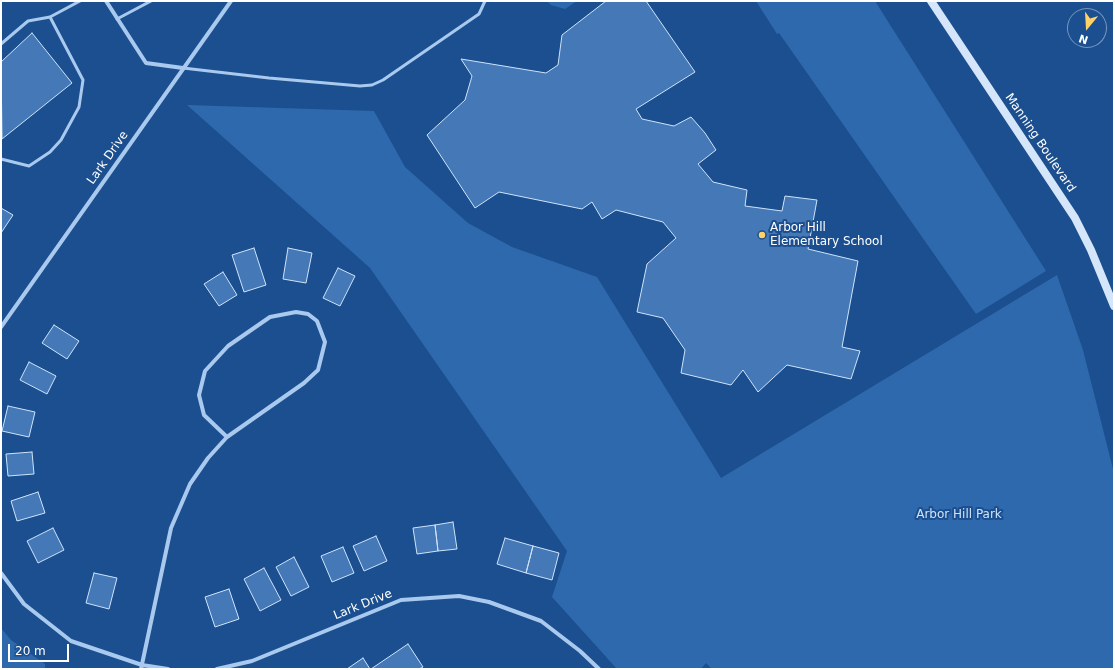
<!DOCTYPE html>
<style>
body{margin:0}
#map{position:relative;width:1115px;height:670px;overflow:hidden;background:#1b4f8f;font-family:"DejaVu Sans",sans-serif}
canvas{display:block}
.frame{position:absolute;inset:0;border:2px solid #fff;pointer-events:none}
.north{position:absolute;left:1067px;top:8px;width:40px;height:40px;box-sizing:border-box;background:#1b4f8f;border:1px solid #7695bc;border-radius:50%;rotate:198deg;font-size:11px;font-weight:700;line-height:16px;text-align:center;color:#fff}
.north::after{content:'';display:block;margin:auto;width:14px;height:18px;background:#ffd166;clip-path:polygon(50% 0,100% 100%,50% 72%,0 100%)}
.scale{position:absolute;left:8px;top:644px;width:61px;height:18px;box-sizing:border-box;border:2px solid #fff;border-top:0;padding-left:5px;font-size:12px;line-height:14px;white-space:nowrap;color:#fff;-webkit-text-stroke:3px #1b4f8f;paint-order:stroke}
</style>
<div id="map">
<canvas width="1115" height="670"></canvas>
<div class="frame"></div>
<div class="north">N</div>
<div class="scale">20 m</div>
</div>
<script>
const c = document.querySelector('canvas').getContext('2d');
c.lineJoin = 'round';
function fillPath(path, color) { c.fillStyle = color; c.fill(path, 'evenodd'); }
const toPath = rows => new Path2D(rows.map(r => 'M' + r).join(''));
function strokePath(path, color, width, dash) { c.strokeStyle = color; c.lineWidth = width; c.lineCap = dash ? 'butt' : 'round'; c.setLineDash(dash || []); c.stroke(path); }
function write(font, color, halo, rows, align = 'center') {
  c.font = font + ' "DejaVu Sans",sans-serif'; c.lineWidth = 4; c.setLineDash([]); c.textBaseline = 'middle'; c.strokeStyle = halo; c.fillStyle = color; for (const [text, x, y, turn = 0] of rows) {
    c.save(); c.translate(x, y); c.rotate((+turn || 0) * Math.PI / 180); c.textAlign = isNaN(turn) ? turn : align; if (halo) c.strokeText(text, 0, 0); c.fillText(text, 0, 0); c.restore();
  }
}
fillPath(toPath([
 [547,1,577,1,565,9,551,5],
 [756,1,875,1,1046,271,976,314,779,33,777,34],
 [187,105,374,111,405,167,468,223,512,247,597,277,721,478,1057,275,1083,350,1114,473,1114,669,712,669,706,663,701,669,617,669,552,597,567,551,370,268],
 [1,628,11,640,45,664,45,669,1,669]
]), '#2e69ad');
const building = toPath([
 [606,1,646,1,695,72,636,109,642,119,674,126,691,117,705,133,716,150,698,164,713,182,747,190,745,206,782,211,785,196,817,200,808,249,858,261,842,347,860,351,851,379,787,365,758,392,743,370,731,385,681,373,685,350,663,318,637,312,647,264,676,238,663,222,616,210,602,219,592,202,582,209,499,192,475,208,427,135,465,100,472,76,461,59,546,73,558,65,562,35,606,1],
 [32,33,72,83,2,139,1,62,32,33],
 [1,208,13,215,1,233,1,208],
 [254,248,266,285,244,292,232,255,254,248],
 [288,248,312,253,306,283,283,279,288,248],
 [338,268,355,276,340,306,323,298,338,268],
 [223,272,237,295,219,306,204,284,223,272],
 [54,325,79,341,67,359,42,343,54,325],
 [29,362,56,376,47,394,20,380,29,362],
 [8,406,35,412,29,437,2,431,8,406],
 [32,452,34,474,8,476,6,454,32,452],
 [38,492,45,513,17,521,11,501,38,492],
 [453,522,457,549,438,551,435,525,453,522],
 [435,525,438,551,417,554,413,528,435,525],
 [53,528,64,550,38,563,27,541,53,528],
 [376,536,387,561,364,571,353,546,376,536],
 [505,538,533,546,526,573,497,564,505,538],
 [533,546,559,553,552,580,526,573,533,546],
 [343,547,354,573,332,582,321,556,343,547],
 [294,557,309,587,291,596,276,567,294,557],
 [264,568,281,600,260,611,244,579,264,568],
 [94,573,117,578,109,609,86,603,94,573],
 [229,589,239,619,215,627,205,597,229,589],
 [408,644,423,667,419,669,371,669,408,644],
 [363,658,370,669,347,669,363,658]
]);
fillPath(building, '#4478b7');
strokePath(building, '#cfe3fa', 1);
strokePath(toPath([
 [117,19,151,1],
 [1,44,28,21,50,17,80,1],
 [183,68,269,78,360,86,372,85,383,80,479,14,485,1],
 [1,159,29,166,50,152,61,140,79,107,83,80,50,17]
]), '#a9c9ee', 3);
strokePath(toPath([
 [106,1,146,63,183,68],
 [1,327,231,1],
 [1,573,24,604,71,641,142,665,168,669],
 [141,669,171,528,190,484,208,458,227,437,304,383,318,370,325,342,317,321,308,314,296,312,270,317,228,346,205,371,199,395,204,415,227,437],
 [217,669,252,661,401,600,459,596,489,602,541,621,580,651,599,669]
]), '#a9c9ee', 4);
strokePath(toPath([
 [931,1,1075,218,1091,250,1114,306]
]), '#d6e6fa', 8);
for (const [x, y, r, color] of [
 [762,235,4,"#ffd166"]
]) { const dot = new Path2D(); dot.arc(x, y, r, 0, 2 * Math.PI); c.fillStyle = color; c.fill(dot); strokePath(dot, '#1b4f8f', 1.5); }
write('12px', '#fff', '#1b4f8f', [
 ["Manning Boulevard",1040,143,56],
 ["Lark Drive",108,158,-55],
 ["Lark Drive",363,605,-22]
]);
write('12px', '#fff', '#1b4f8f', [
 ["Arbor Hill",770,228],
 ["Elementary School",770,242]
], 'left');
write('12px', '#cfe3fa', '#1b4f8f', [
 ["Arbor Hill Park",959,515]
]);
</script>
